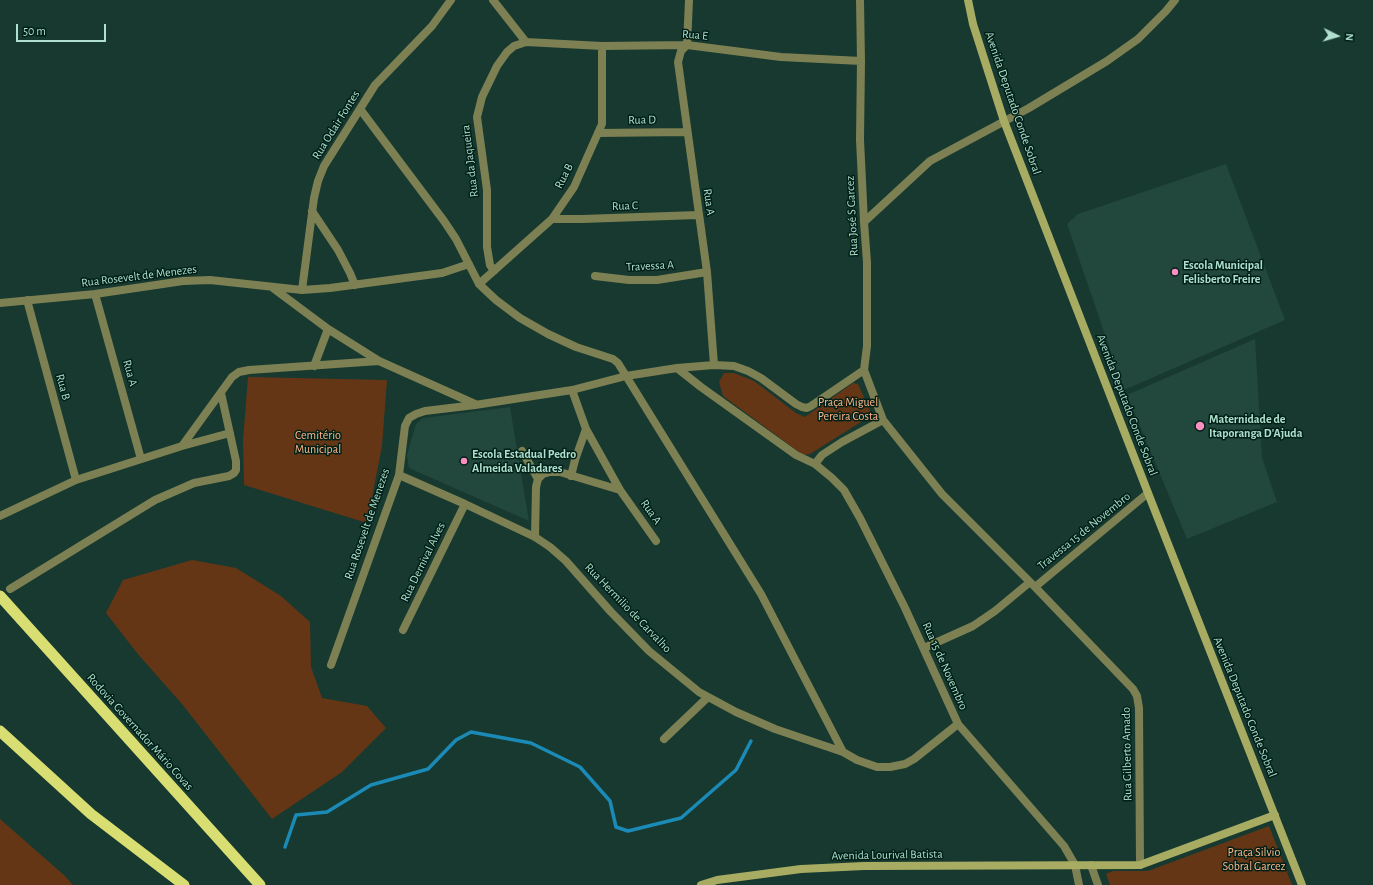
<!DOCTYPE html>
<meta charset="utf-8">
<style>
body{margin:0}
#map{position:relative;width:1373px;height:885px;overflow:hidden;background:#17392f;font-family:"Alegreya Sans",sans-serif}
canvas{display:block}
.north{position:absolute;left:1317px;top:16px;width:40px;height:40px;-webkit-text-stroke:3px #002017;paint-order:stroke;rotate:95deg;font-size:11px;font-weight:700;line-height:16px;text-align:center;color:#afdfce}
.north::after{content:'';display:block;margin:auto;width:14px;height:18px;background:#afdfce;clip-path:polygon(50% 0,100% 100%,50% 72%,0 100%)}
.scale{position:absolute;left:16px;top:24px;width:90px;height:18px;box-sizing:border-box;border:2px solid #afdfce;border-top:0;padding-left:5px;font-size:12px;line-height:14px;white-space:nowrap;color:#afdfce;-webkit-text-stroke:3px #002017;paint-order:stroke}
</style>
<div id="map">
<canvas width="1373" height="885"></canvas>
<div class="north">N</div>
<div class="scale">50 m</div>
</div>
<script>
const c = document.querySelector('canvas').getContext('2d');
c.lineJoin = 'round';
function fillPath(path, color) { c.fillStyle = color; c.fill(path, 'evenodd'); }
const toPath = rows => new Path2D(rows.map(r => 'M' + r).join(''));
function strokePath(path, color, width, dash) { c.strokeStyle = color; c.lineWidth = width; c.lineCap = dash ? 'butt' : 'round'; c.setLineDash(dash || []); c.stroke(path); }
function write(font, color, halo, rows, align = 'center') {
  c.font = font + ' "Alegreya Sans",sans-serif'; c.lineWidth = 3; c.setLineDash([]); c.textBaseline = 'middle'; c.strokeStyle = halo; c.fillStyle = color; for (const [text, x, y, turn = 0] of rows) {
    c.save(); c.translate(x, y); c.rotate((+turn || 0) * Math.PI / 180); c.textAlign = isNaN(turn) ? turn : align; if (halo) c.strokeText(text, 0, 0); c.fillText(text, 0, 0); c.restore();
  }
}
fillPath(toPath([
 [1226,164,1285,320,1124,390,1067,224,1078,214],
 [1255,339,1262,457,1277,502,1187,539,1127,395],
 [510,407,529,521,409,468,407,455,416,424,423,418]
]), '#22473c');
fillPath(toPath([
 [724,373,734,373,754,381,796,413,805,417,853,383,858,384,872,415,810,454,803,455,723,396,719,382],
 [248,377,387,380,382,446,367,523,244,485,243,440],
 [192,560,236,568,281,596,310,622,311,667,322,698,367,706,386,728,342,772,272,819,182,704,137,653,106,613,123,580],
 [0,819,65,876,73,885,0,885],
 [1269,826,1292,885,1110,885,1106,874,1113,871,1148,871]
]), '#653616');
strokePath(toPath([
 [285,847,296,815,327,812,371,785,428,769,456,740,471,732,531,743,580,767,610,801,616,827,628,831,681,818,736,770,751,741]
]), '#1c8ab6', 3.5);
strokePath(toPath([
 [493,0,526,42],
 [689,0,687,45,681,51,678,62,707,272,714,365],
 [860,0,861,61,860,140,864,222,867,262,867,346,864,370,883,420,942,494,1035,587,1133,689,1137,696,1139,708,1140,865],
 [360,109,444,221,456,239,479,284,496,300,520,318,548,334,576,347,613,359,618,363,761,594,843,752],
 [598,133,687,132],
 [312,211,338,250,350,273,355,285],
 [552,219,582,219,698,215],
 [864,222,930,161,1029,108,1107,61,1138,39,1166,11,1175,0],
 [494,271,490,265,487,247,487,190,477,117,482,97,497,66,507,52,514,46,526,42,602,46,687,45,781,57,861,61],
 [595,276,629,280,657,280,707,272],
 [479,284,552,219,574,187,602,124,602,46],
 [273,288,328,329,379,361,475,404],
 [302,290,314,198,318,181,324,166,375,85,432,26,451,0],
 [95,294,141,459],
 [27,300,76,480],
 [0,303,95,294,183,281,210,280,302,290,330,288,442,273,469,264],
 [314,366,328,329],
 [677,368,701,387,796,455,815,464,832,478,844,490,860,518,905,608,958,724,1064,846,1075,865,1079,885],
 [572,390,586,429,620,490,656,541],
 [182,446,230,433],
 [522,451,538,479],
 [815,464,822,455,842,442,883,420],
 [399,475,465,504,535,537,550,547,566,561,611,612,649,651,699,692,736,712,775,729,843,752,857,760,877,767,890,767,905,764,914,759,958,724],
 [571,476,575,460,586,429],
 [0,516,76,480,182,446,232,377,239,372,249,370,379,361],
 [535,537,536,487,538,479,543,474,550,472,560,472,620,490],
 [1035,587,1148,493],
 [10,589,155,500,194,483,229,476,234,473,236,470,236,461,221,393],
 [403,630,465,504],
 [924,648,973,626,995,611,1030,582],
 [331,665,399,475,405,426,409,418,416,414,425,411,475,405,572,390,626,376,677,368,714,365,734,366,748,371,761,378,796,404,802,407,807,408,811,406,864,370],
 [664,739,708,697],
 [1091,865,1098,885]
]), '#7d8053', 8);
strokePath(toPath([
 [968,0,973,24,1004,121,1148,493,1302,885],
 [701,885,717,880,801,869,864,866,1140,865,1275,815]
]), '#a8ac63', 8);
strokePath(toPath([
 [0,596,260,885],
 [0,731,91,814,184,885]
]), '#d8de72', 11);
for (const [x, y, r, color] of [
 [1175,272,4,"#fc8fc2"],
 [1200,426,5,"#fc8fc2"],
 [464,461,4,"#fc8fc2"]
]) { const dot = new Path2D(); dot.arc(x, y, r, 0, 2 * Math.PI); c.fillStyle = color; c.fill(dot); strokePath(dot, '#002017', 1.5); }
write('12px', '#afdfce', '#002017', [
 ["Rua E",695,35,5],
 ["Avenida Deputado Conde Sobral",1013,103,71],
 ["Rua D",642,120,-1],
 ["Rua Odair Fontes",336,125,-58],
 ["Rua da Jaqueira",470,161,-97],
 ["Rua B",564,176,-62],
 ["Rua A",709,202,82],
 ["Rua C",625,206,-2],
 ["Rua José S Garcez",852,216,-93],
 ["Travessa A",650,266,-3],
 ["Rua Rosevelt de Menezes",139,276,-7],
 ["Rua A",130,373,75],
 ["Rua B",63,387,75],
 ["Avenida Deputado Conde Sobral",1127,405,69],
 ["Rua A",651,512,55],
 ["Rua Rosevelt de Menezes",367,524,-71],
 ["Travessa 15 de Novembro",1084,531,-39],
 ["Rua Dernival Alves",423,562,-64],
 ["Rua Hermilio de Carvalho",628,608,46],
 ["Rua 15 de Novembro",945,666,66],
 ["Avenida Deputado Conde Sobral",1245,707,68],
 ["Rodovia Governador Mário Covas",140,732,48],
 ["Rua Gilberto Amado",1127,754,-91],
 ["Avenida Lourival Batista",887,855,-1]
]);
write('bold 12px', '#afdfce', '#002017', [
 ["Escola Municipal",1183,265],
 ["Felisberto Freire",1183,279],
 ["Maternidade de",1209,419],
 ["Itaporanga D'Ajuda",1209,433],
 ["Escola Estadual Pedro",472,454],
 ["Almeida Valadares",472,468]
], 'left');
write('12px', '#ffb68a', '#002017', [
 ["Praça Miguel",848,402],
 ["Pereira Costa",848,416],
 ["Cemitério",318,435],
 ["Municipal",318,449],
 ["Praça Silvio",1254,852],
 ["Sobral Garcez",1254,866]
]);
</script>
